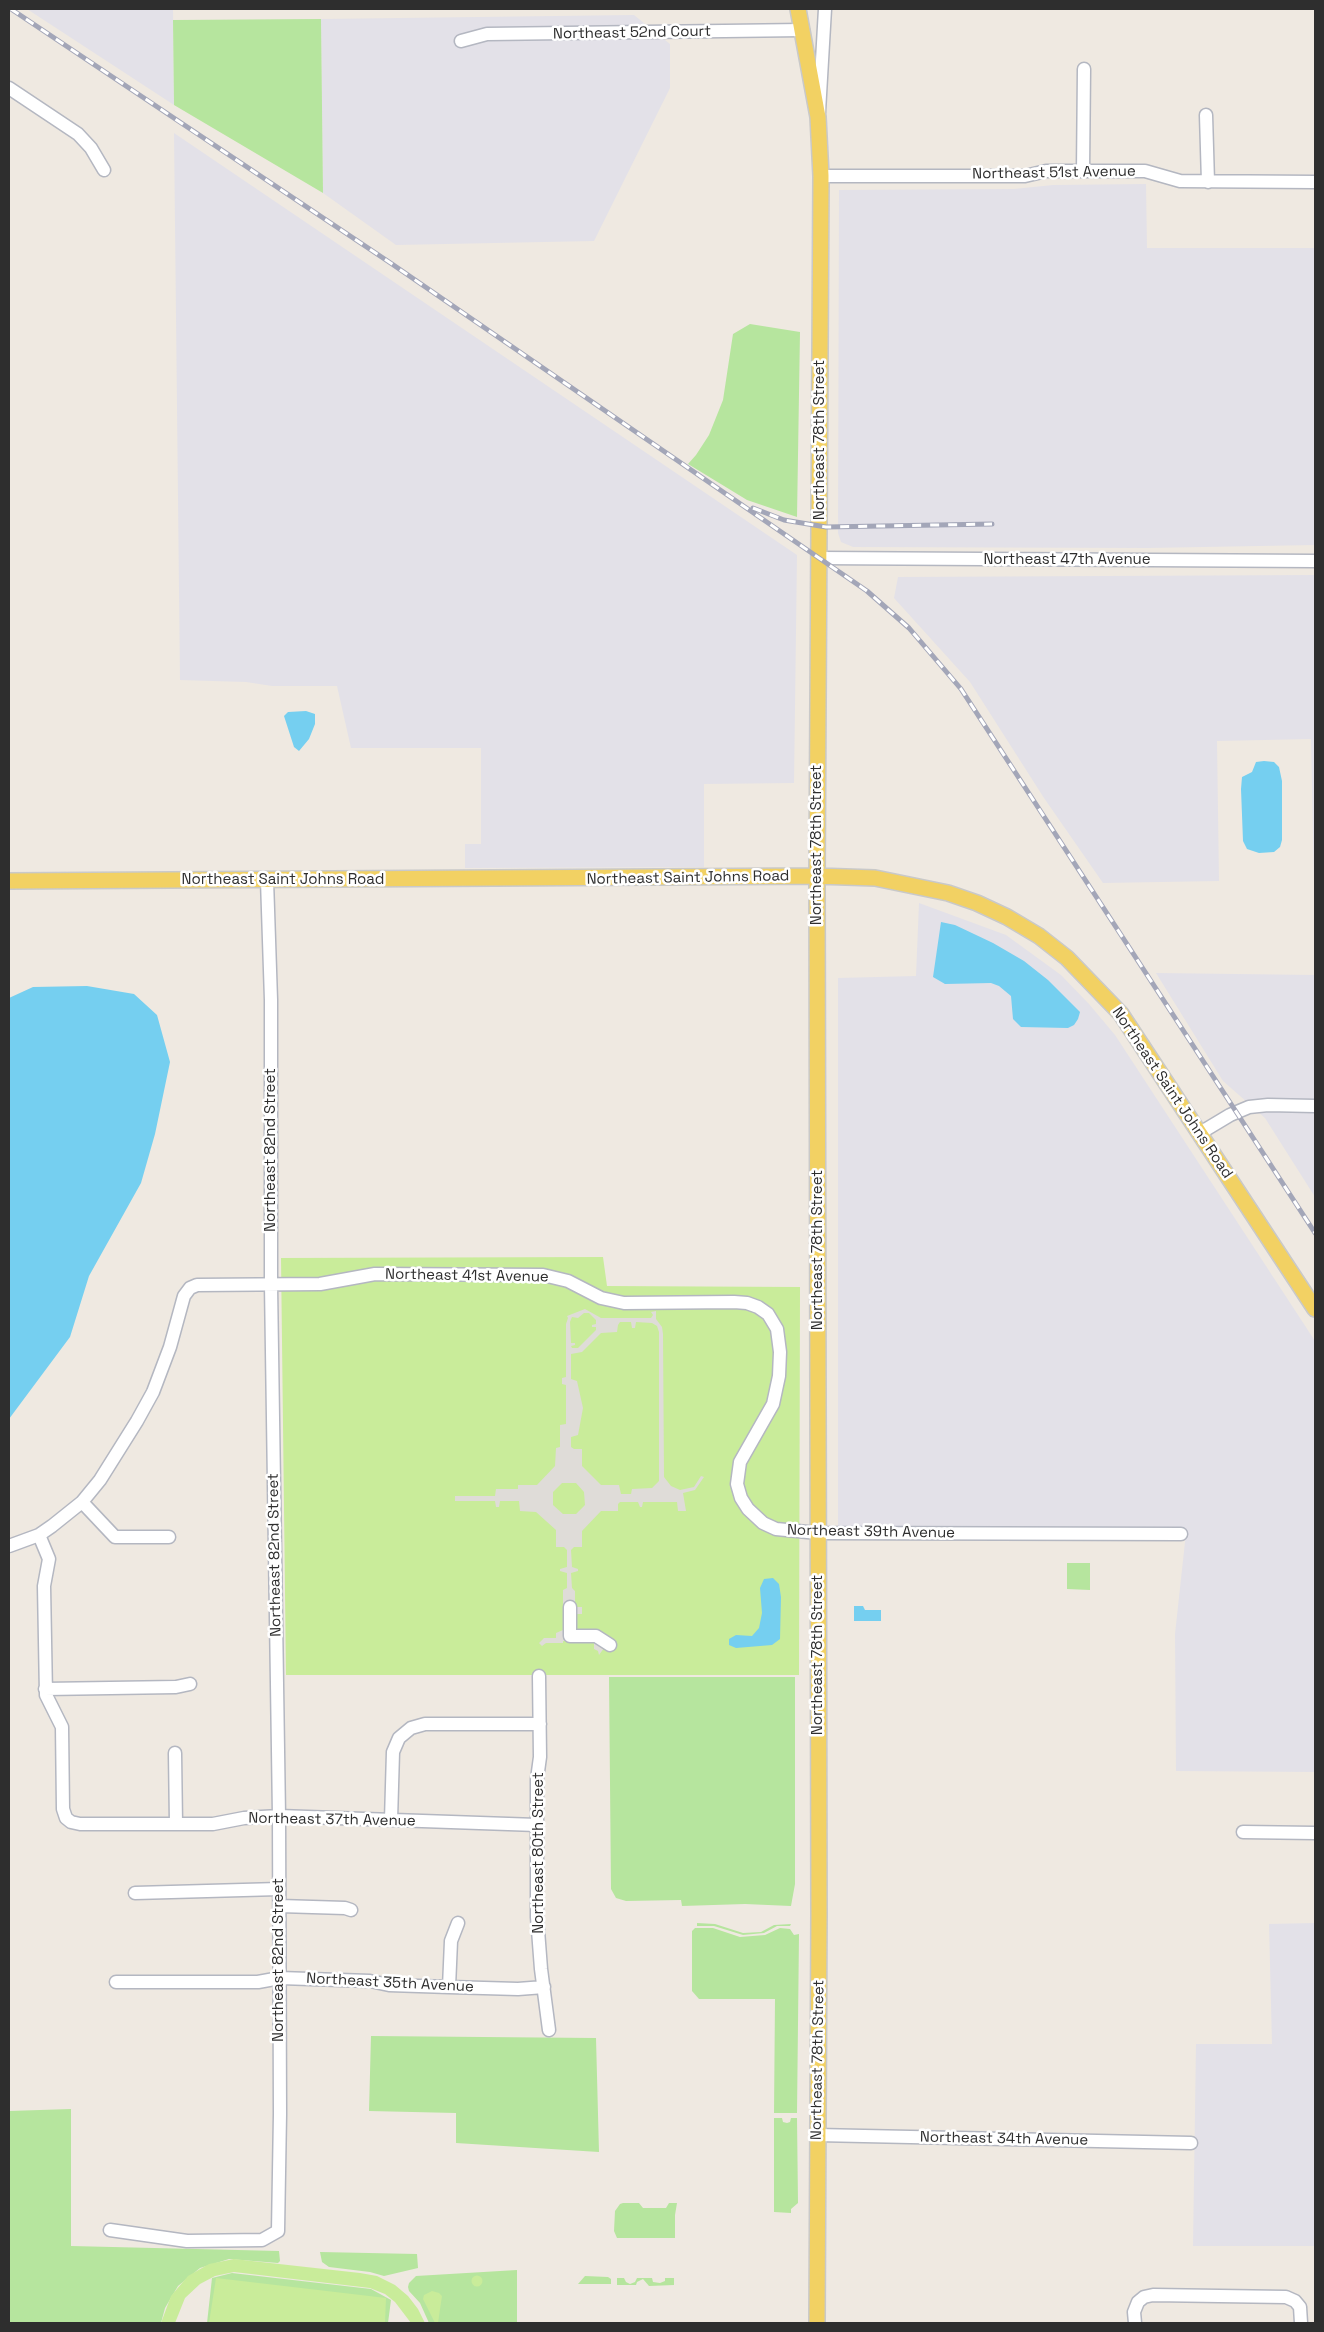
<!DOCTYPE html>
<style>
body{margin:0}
#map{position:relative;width:1324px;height:2332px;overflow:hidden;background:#efe9e1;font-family:"Space Grotesk",sans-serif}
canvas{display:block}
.frame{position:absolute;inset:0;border:10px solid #2e2e2e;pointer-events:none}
</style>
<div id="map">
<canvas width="1324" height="2332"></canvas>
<div class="frame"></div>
</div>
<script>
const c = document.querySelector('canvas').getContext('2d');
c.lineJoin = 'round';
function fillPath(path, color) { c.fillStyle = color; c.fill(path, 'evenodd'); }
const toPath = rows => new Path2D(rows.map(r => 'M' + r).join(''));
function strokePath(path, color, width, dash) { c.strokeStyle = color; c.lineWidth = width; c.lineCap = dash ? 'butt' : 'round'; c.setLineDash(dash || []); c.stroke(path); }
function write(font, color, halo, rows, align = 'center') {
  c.font = font + ' "Space Grotesk",sans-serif'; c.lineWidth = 5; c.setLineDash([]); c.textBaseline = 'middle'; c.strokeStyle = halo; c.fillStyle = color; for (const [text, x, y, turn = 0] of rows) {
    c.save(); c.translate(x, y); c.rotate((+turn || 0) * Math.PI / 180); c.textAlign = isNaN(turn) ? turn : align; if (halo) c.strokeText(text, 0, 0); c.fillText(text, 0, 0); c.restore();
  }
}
fillPath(toPath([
 [27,9,173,9,174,105],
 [634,15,670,44,670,88,594,241,396,245,323,193,321,19],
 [174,133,797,555,794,783,704,784,704,867,465,868,465,844,481,844,481,748,351,748,337,686,272,686,246,682,180,680],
 [1146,184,1147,248,1315,248,1315,545,1147,548,853,547,841,542,838,533,839,190,1014,189,1053,185],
 [1315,575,1315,882,1314,882,1311,739,1217,741,1219,881,1103,883,1044,798,970,682,894,598,898,577],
 [919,903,1006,935,1061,975,1089,1004,1115,1035,1315,1341,1315,1772,1176,1771,1175,1634,1186,1533,838,1537,838,978,916,976],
 [1156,973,1315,975,1315,1197,1265,1118,1223,1081],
 [1315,1923,1315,2246,1193,2246,1196,2044,1272,2044,1269,1924]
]), '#e3e1e8');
fillPath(toPath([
 [321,19,323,193,174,105,173,20],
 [750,324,800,332,797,517,747,500,688,464,696,455,709,435,723,400,733,334],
 [1067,1563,1090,1563,1090,1590,1067,1589],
 [609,1677,795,1677,795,1884,791,1906,745,1904,682,1906,681,1900,626,1901,616,1898,611,1889],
 [697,1923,715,1924,743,1933,761,1932,774,1925,791,1924,790,1926,777,1926,764,1933,743,1935,714,1926,697,1926],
 [713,1928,740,1937,765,1935,780,1928,790,1929,794,1935,799,1934,797,2113,774,2113,775,1999,699,1999,692,1991,692,1931,695,1928],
 [371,2036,596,2038,599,2152,456,2143,456,2113,369,2111],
 [71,2109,71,2246,279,2251,280,2261,278,2263,229,2259,200,2268,178,2286,165,2308,161,2323,9,2323,9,2111],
 [774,2118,782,2118,783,2122,787,2123,790,2122,791,2118,797,2118,798,2203,791,2209,791,2213,774,2212],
 [623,2203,639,2203,643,2208,666,2208,669,2203,677,2203,675,2215,675,2238,617,2238,614,2231,615,2211,620,2204],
 [320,2252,417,2254,418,2268,384,2276,370,2272,329,2267,322,2262],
 [517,2270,517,2323,429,2323,420,2303,409,2291,408,2287,409,2283,416,2276],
 [232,2273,371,2289,391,2300,388,2323,207,2323,212,2278],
 [585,2276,608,2277,611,2279,611,2284,578,2284],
 [617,2278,624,2278,626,2282,630,2284,635,2282,637,2278,652,2278,653,2282,660,2283,665,2281,665,2278,674,2278,674,2285,649,2286,643,2279,637,2282,636,2285,617,2285]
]), '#b6e59e');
fillPath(toPath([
 [603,1257,607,1286,800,1287,799,1675,286,1675,281,1258],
 [234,2259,360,2273,377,2276,395,2285,408,2296,418,2309,425,2323,411,2323,395,2302,385,2294,370,2288,234,2272,215,2276,200,2284,185,2298,175,2323,161,2323,171,2296,188,2276,209,2264],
 '471.5 2281a5.5 5.5 0 1 1 11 0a5.5 5.5 0 1 1-11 0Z',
 [216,2278,386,2298,385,2323,209,2323],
 [432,2291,439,2293,442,2296,438,2323,435,2323,423,2299,424,2295]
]), '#c9ec9a');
fillPath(toPath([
 [585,1309,601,1318,651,1318,653,1315,651,1312,656,1311,656,1319,662,1327,663,1334,664,1477,671,1486,680,1490,694,1487,701,1476,704,1477,695,1490,683,1493,686,1511,678,1511,677,1502,643,1502,642,1507,640,1507,638,1502,620,1502,618,1504,618,1511,601,1511,582,1531,582,1547,574,1547,571,1550,572,1567,578,1569,578,1571,571,1573,572,1588,575,1591,575,1607,582,1607,582,1614,575,1614,575,1630,606,1639,612,1637,599,1655,598,1651,594,1649,594,1639,563,1641,563,1643,546,1643,542,1646,539,1643,544,1638,556,1638,556,1633,563,1630,563,1590,567,1588,567,1573,560,1571,560,1569,567,1567,567,1550,564,1547,556,1547,556,1530,536,1512,520,1511,519,1501,500,1501,499,1507,496,1507,495,1501,455,1501,455,1496,495,1496,496,1489,518,1489,518,1485,537,1485,555,1466,556,1448,560,1447,560,1425,566,1424,566,1385,562,1384,562,1378,566,1377,566,1324,568,1318,567,1316],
 [584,1313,589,1313,596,1320,596,1324,592,1325,592,1327,596,1327,596,1330,578,1348,572,1348,571,1346,575,1345,575,1343,571,1343,570,1322,572,1317,578,1318],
 [620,1322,631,1322,632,1328,635,1328,636,1322,652,1323,657,1326,659,1332,659,1481,652,1488,632,1489,631,1494,621,1494,619,1485,601,1485,582,1466,582,1449,574,1449,571,1447,571,1437,578,1435,583,1408,577,1381,571,1379,571,1354,582,1352,601,1333,617,1332,618,1325],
 [562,1483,576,1483,584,1492,585,1505,576,1514,563,1514,553,1505,553,1492]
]), '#dfdcd8');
fillPath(toPath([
 [306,711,315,714,315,724,309,739,299,751,294,747,284,716,288,712],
 [1264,761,1274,762,1279,767,1282,781,1282,840,1280,847,1274,852,1259,853,1247,849,1243,841,1241,789,1242,777,1252,772,1256,762],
 [941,922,955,925,993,943,1024,961,1048,980,1080,1012,1078,1019,1074,1025,1068,1028,1021,1027,1013,1019,1011,996,999,986,991,983,945,984,933,977],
 [87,986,134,994,157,1015,170,1062,155,1134,141,1183,89,1276,70,1337,9,1419,9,998,33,987],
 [773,1578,779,1584,781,1597,780,1639,772,1645,736,1648,729,1645,729,1639,736,1635,752,1636,759,1628,762,1613,760,1588,764,1579],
 [854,1606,863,1606,865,1610,881,1610,881,1621,854,1621]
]), '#75cff0');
const minor = toPath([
 [461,41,487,34,803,30],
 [9,88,78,134,91,148,104,170],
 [819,112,825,9],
 [1206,115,1208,182],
 [1083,171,1084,69],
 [821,176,1025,176,1046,171,1145,171,1180,181,1315,182],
 [819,558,1315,561],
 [1200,1133,1230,1115,1249,1107,1268,1105,1315,1106],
 [82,1502,115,1537,169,1537],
 [39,1535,49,1559,44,1586,46,1695,62,1727,63,1809,66,1818,71,1822,80,1824,213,1824,244,1818,279,1816,537,1825],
 [9,1546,39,1535,52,1526,82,1502,100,1480,137,1421,153,1392,170,1347,184,1296,190,1288,197,1285,320,1284,375,1274,543,1275,568,1281,601,1298,624,1303,734,1302,747,1303,758,1307,768,1314,777,1329,780,1352,779,1376,773,1404,740,1462,737,1484,741,1498,748,1509,763,1523,776,1529,818,1533,1181,1534],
 [570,1607,570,1636,596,1636,610,1645],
 [539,1676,540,1757,537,1779,537,1917,541,1969,549,2030],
 [45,1689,176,1687,190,1684],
 [175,1753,176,1824],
 [391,1820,393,1752,399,1738,411,1728,425,1724,540,1724],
 [1243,1832,1315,1833],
 [135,1893,279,1889],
 [280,1906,345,1908,351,1910],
 [116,1982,258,1982,280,1978,370,1981,389,1985,449,1987,518,1989,544,1987],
 [449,1987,451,1941,458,1923],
 [817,2135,1191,2143],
 [110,2230,187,2241,262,2240,278,2231,280,2114,279,1816,271,1285,271,1000,267,880],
 [1135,2323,1134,2312,1138,2302,1144,2297,1153,2295,1286,2297,1295,2301,1300,2307,1301,2323]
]);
const major = toPath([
 [798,9,818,117,821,176,817,876,819,1914,817,2323],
 [9,881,817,876,875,878,948,893,977,903,1007,917,1039,936,1067,958,1121,1014,1315,1309]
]);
strokePath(minor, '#b4b7c1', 15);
strokePath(major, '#c9c9c9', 18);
strokePath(minor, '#fff', 12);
strokePath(major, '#f2d163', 15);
const rail = toPath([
 [11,9,392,264,819,558,867,591,909,628,961,689,1315,1233],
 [753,508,784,520,826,527,992,524]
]);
strokePath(rail, '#a3a6b8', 5);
strokePath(rail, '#fff', 3, [9]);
write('15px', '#2e2e2e', '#fff', [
 ["Northeast 52nd Court",632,33,-1],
 ["Northeast 51st Avenue",1054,173,-1],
 ["Northeast 78th Street",820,440,-90],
 ["Northeast 47th Avenue",1067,560],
 ["Northeast 78th Street",817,845,-90],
 ["Northeast Saint Johns Road",688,878,-1],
 ["Northeast Saint Johns Road",283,880],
 ["Northeast Saint Johns Road",1172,1093,56],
 ["Northeast 82nd Street",271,1150,-90],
 ["Northeast 78th Street",818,1250,-90],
 ["Northeast 41st Avenue",467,1276,1],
 ["Northeast 39th Avenue",871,1532,1],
 ["Northeast 82nd Street",275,1555,-91],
 ["Northeast 78th Street",818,1655,-90],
 ["Northeast 37th Avenue",332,1820,1],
 ["Northeast 80th Street",539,1853,-90],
 ["Northeast 82nd Street",279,1960,-90],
 ["Northeast 35th Avenue",390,1983,3],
 ["Northeast 78th Street",818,2060,-89],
 ["Northeast 34th Avenue",1004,2139,1]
]);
</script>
